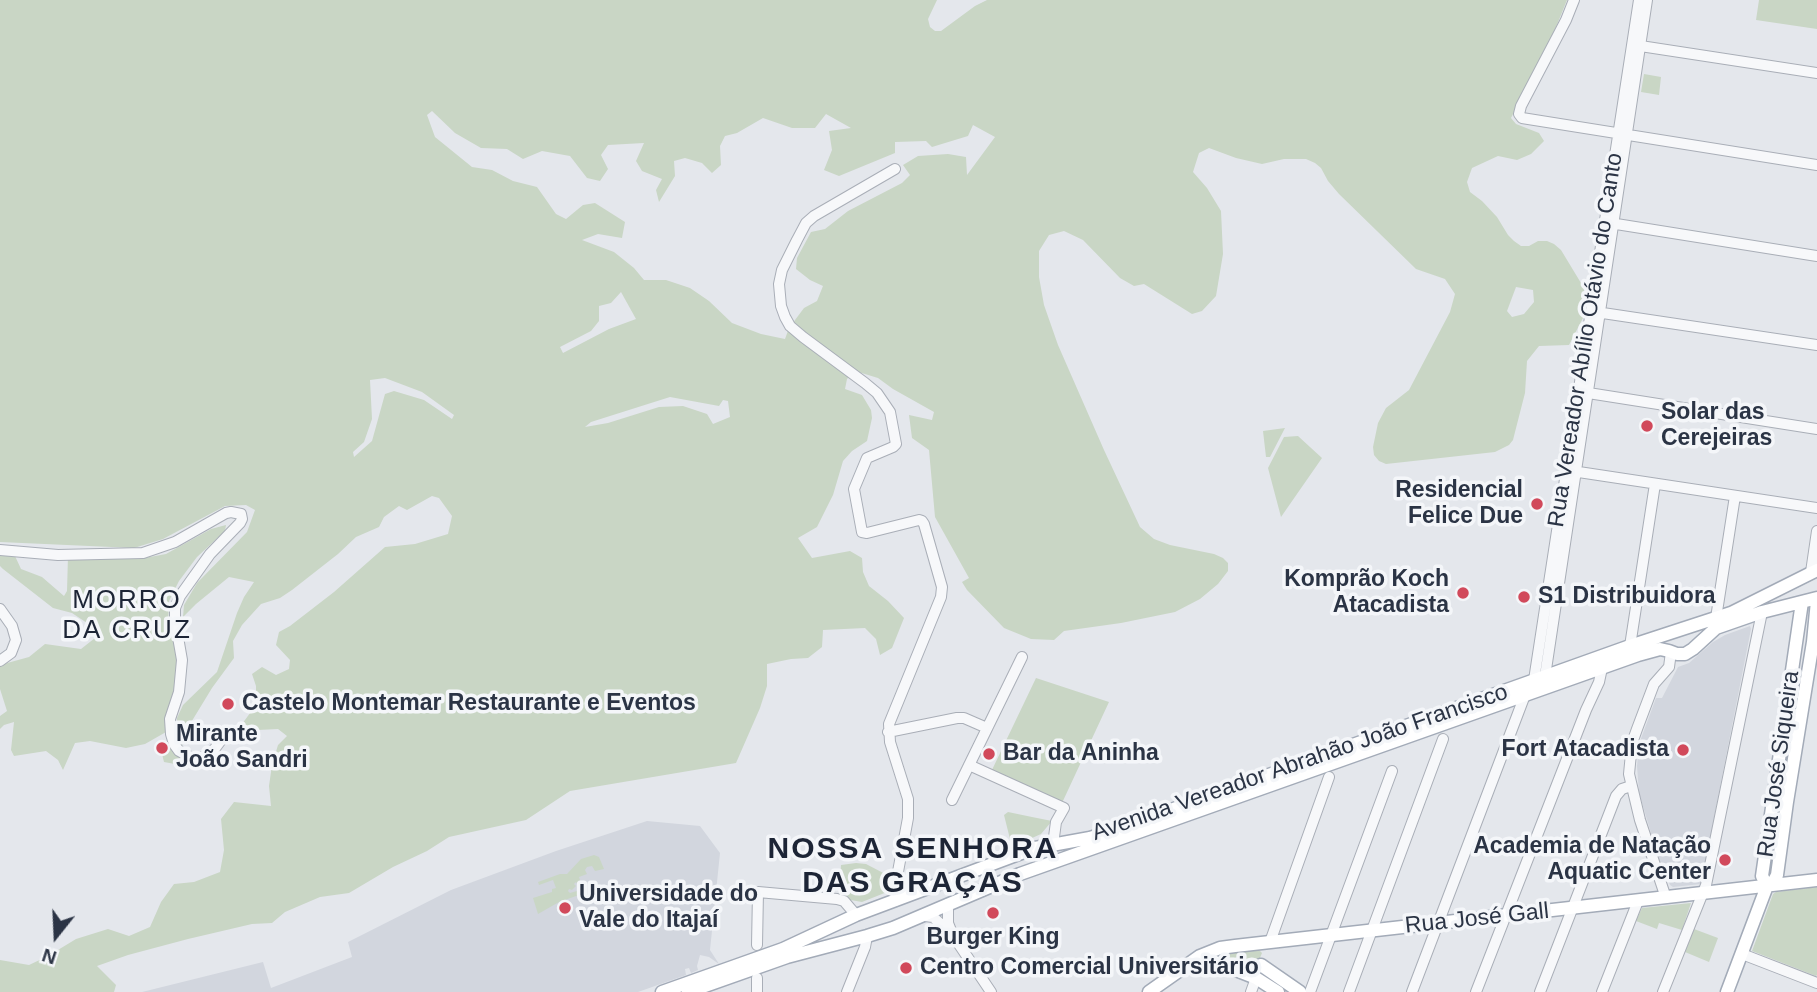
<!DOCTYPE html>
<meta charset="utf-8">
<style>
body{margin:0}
#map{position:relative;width:1817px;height:992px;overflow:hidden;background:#e4e7ec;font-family:Helvetica,sans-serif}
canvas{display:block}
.north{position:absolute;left:21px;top:901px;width:70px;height:70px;-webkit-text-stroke:5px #f4f6f9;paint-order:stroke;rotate:198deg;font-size:19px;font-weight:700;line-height:28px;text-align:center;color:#2b3445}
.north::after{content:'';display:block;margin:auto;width:24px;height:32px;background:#2b3445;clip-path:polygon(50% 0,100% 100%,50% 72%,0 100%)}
</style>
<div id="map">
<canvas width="1817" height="992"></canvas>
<div class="north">N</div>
</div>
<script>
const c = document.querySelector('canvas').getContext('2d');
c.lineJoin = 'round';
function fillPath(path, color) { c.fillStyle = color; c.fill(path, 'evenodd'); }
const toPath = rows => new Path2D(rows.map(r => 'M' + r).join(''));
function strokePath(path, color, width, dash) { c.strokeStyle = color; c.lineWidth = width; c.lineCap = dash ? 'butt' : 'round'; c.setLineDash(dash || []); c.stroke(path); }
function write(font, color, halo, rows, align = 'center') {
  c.font = font + ' Helvetica,sans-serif'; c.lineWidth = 7; c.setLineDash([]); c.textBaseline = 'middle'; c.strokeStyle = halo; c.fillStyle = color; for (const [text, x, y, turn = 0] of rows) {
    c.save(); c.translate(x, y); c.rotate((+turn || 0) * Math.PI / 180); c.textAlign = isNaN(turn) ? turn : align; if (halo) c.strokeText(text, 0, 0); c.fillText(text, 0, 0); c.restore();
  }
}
fillPath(toPath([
 [1750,626,1751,629,1701,884,1673,887,1670,885,1659,860,1639,793,1637,766,1639,744,1656,698,1662,698,1678,667,1689,663,1713,642,1725,635],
 [647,821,700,826,720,853,710,950,719,964,709,957,700,955,697,966,698,970,691,973,689,968,685,969,686,975,638,992,142,992,263,962,271,988,352,957,348,942,451,890,556,851]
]), '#d2d6de');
fillPath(toPath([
 [0,0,937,0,928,19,930,27,935,31,941,31,975,6,987,0,1567,0,1552,37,1511,118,1516,124,1539,133,1544,141,1531,154,1517,160,1498,156,1472,168,1467,182,1470,192,1482,201,1497,217,1508,235,1514,241,1521,246,1529,246,1538,241,1547,241,1554,244,1561,250,1584,288,1583,318,1569,345,1539,346,1527,361,1525,393,1515,432,1513,440,1509,445,1495,452,1386,464,1379,461,1374,455,1373,447,1378,423,1386,408,1409,390,1450,312,1455,294,1445,279,1416,269,1339,194,1328,181,1321,168,1315,163,1306,159,1284,159,1262,164,1236,158,1209,148,1199,153,1193,172,1207,188,1221,211,1223,254,1216,296,1202,311,1192,314,1144,284,1134,286,1120,278,1083,240,1064,231,1049,235,1039,251,1039,277,1044,305,1058,345,1104,450,1140,527,1154,539,1170,545,1214,554,1223,558,1228,563,1228,571,1218,584,1200,599,1175,612,1121,623,1064,631,1054,640,1031,639,1004,628,967,590,962,582,969,578,935,517,929,450,912,438,909,415,932,420,934,412,893,389,878,378,855,371,847,379,845,389,862,395,871,410,872,418,867,441,852,451,843,461,833,495,817,527,798,538,812,558,850,551,862,558,863,572,869,586,888,601,904,618,892,648,880,655,876,639,865,628,823,630,822,647,808,658,791,659,767,664,767,686,760,708,736,763,570,791,526,820,449,837,427,851,393,867,349,893,320,897,285,912,272,923,252,924,188,939,128,955,97,966,116,985,114,992,0,992,0,960,29,965,48,956,76,939,108,929,129,936,150,927,161,902,174,884,194,882,220,872,224,850,221,819,234,802,271,806,269,786,272,765,278,745,287,736,278,729,258,730,236,738,242,724,256,705,256,686,252,674,262,667,276,675,289,669,290,660,276,645,279,632,290,626,334,592,385,547,415,544,448,534,452,516,439,498,432,496,407,510,399,506,384,517,379,527,356,537,338,554,292,590,280,598,261,604,242,625,233,641,234,658,212,688,184,734,182,746,182,761,175,764,164,762,161,750,169,745,177,732,177,718,183,705,217,672,237,613,244,597,254,582,229,577,196,604,183,617,184,605,197,583,247,532,255,510,246,505,225,506,163,539,134,548,0,542],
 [432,111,455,133,481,148,507,149,523,159,542,151,570,156,587,178,600,181,608,169,601,155,608,145,644,143,636,161,642,171,662,179,656,190,659,202,675,176,674,161,685,158,702,163,712,173,721,165,720,146,725,136,737,133,763,118,792,128,815,128,826,114,851,128,829,131,832,150,824,170,839,176,895,153,895,142,926,141,932,147,968,136,973,125,995,137,967,175,966,157,948,154,918,156,903,165,910,175,902,183,848,211,825,229,811,232,797,258,796,269,810,280,823,286,817,301,804,308,789,328,785,339,761,334,732,323,709,301,690,288,666,280,644,280,634,268,614,252,582,240,598,234,622,238,625,222,595,203,583,205,566,219,556,214,537,187,513,181,492,170,472,167,435,137,427,115],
 [1516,287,1533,290,1534,302,1524,314,1512,317,1507,311],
 [621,292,636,319,609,329,563,353,560,347,591,331,599,321,599,306,611,303],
 [385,378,422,392,454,415,452,419,424,400,394,391,385,394,372,441,354,457,353,452,364,442,372,419,370,380],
 [670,397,719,406,723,400,728,401,730,417,713,424,707,414,683,406,659,407,608,423,585,427,591,422],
 [1759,0,1817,0,1817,29,1756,20],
 [1644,74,1661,77,1659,95,1641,92],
 [1285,428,1270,457,1266,457,1263,431],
 [1298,436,1322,458,1281,517,1268,468,1284,437],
 [226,525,225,531,197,557,179,581,169,601,168,624,178,653,178,679,169,709,166,732,145,744,126,748,90,741,75,743,63,770,58,760,46,751,14,756,11,750,14,722,4,725,0,729,0,716,7,711,0,689,0,665,29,657,45,644,81,649,95,638,90,625,72,613,53,608,3,569,0,566,0,556,5,553,15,556,21,569,42,577,64,596,67,591,68,556,139,559,166,554,211,529],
 [1036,678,1109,702,1062,803,991,772],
 [1008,812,1032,817,1052,821,1041,834,1012,847,1004,815],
 [594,855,599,857,604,869,595,871,592,866,587,867,585,870,587,874,579,877,583,890,579,887,576,882,574,884,576,886,572,890,569,889,568,891,570,893,577,891,579,895,559,902,538,914,533,898,552,892,552,889,556,888,553,880,539,885,538,882,560,874,567,874,581,859],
 [856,863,866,864,891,877,887,892,862,902,839,898,841,865],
 [1817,887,1817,975,1816,976,1752,951,1773,894,1776,892],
 [1691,903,1682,930,1659,923,1657,929,1636,921,1642,908],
 [1694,929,1718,938,1709,962,1685,952],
 [1258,949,1262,953,1254,972,1217,956]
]), '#c9d6c5');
const minor = toPath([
 [1574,0,1566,20,1521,106,1519,114,1522,118,1817,165],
 [1634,45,1817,73],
 [1610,223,1817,256],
 [1596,312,1817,345],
 [1582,392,1817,429],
 [1572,471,1817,508],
 [0,550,58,555,143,553,175,542,226,513,231,512,241,514,242,519,240,523,210,554,180,596,175,608,175,620,182,660,179,692,170,719,171,734,174,744,179,751,188,756,196,758,205,757,213,751,222,739],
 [1811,572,1817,531],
 [0,609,12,626,16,640,11,653,0,661],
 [1716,618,1735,496],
 [1630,646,1655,484],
 [1545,676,1647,0],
 [1534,680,1639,0],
 [888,732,957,718,964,718,987,728],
 [969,765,1064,808,1056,822,1054,837,1050,844],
 [952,800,1022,657],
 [1666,898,1640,820,1629,774,1632,743,1637,729,1654,684,1669,667,1671,652],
 [895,901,897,877,908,818,908,799,890,742,889,724,941,597,942,587,924,524,922,521,919,520,867,533,862,532,854,489,867,458,893,447,896,444,890,412,877,393,865,383,803,337,790,326,785,317,781,306,779,284,782,270,797,240,806,223,814,216,895,169],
 [948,904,948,923,952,933],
 [925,916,933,917,952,934,991,992],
 [1270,942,1329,777],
 [757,945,758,892,837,899,844,901,856,915],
 [1742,954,1817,983],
 [757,992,757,978],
 [847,992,865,947,867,936],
 [1251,992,1256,978],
 [1310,992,1392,771],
 [1349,992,1443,739],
 [1412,992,1525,695],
 [1476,992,1586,710,1599,682,1602,668],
 [1540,992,1616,796,1622,789,1631,786],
 [1602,992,1638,901],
 [1663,992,1706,885,1762,612]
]);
const major = toPath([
 [1767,885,1774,881,1777,875,1787,802,1813,642,1817,601],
 [1767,886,1762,876,1802,602],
 [1200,956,1256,978,1278,992],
 [1261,965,1300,992],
 [662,992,783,949,856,915,1035,848,1090,838,1112,831,1630,646,1731,613,1817,570],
 [688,992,787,957,867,936,893,928,1020,874,1638,655,1660,649,1669,651,1677,654,1685,654,1693,649,1716,628,1762,612,1817,598],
 [1149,992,1200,956,1220,948,1235,946,1817,880],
 [1727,992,1767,886]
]);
strokePath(minor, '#a9aeb7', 12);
strokePath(major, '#a3abb8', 15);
strokePath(minor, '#f7f8fa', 10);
strokePath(major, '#fff', 12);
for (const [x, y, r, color] of [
 [1647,426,7,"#d1495b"],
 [1537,504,7,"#d1495b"],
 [1463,593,7,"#d1495b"],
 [1524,597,7,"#d1495b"],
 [228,704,7,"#d1495b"],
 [162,748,7,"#d1495b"],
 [1683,750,7,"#d1495b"],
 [989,754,7,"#d1495b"],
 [1725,860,7,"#d1495b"],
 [565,908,7,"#d1495b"],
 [993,913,7,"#d1495b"],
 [906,968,7,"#d1495b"]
]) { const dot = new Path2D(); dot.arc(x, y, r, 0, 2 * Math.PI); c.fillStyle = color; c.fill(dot); strokePath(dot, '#f4f6f9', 2.5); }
write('23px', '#2b3445', '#f4f6f9', [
 ["Rua Vereador Abílio Otávio do Canto",1586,340,-81],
 ["Avenida Vereador Abrahão João Francisco",1300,763,-19],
 ["Rua José Siqueira",1779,764,-82],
 ["Rua José Gall",1477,919,-6]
]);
write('bold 23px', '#2b3445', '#f4f6f9', [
 ["Solar das",1661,413],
 ["Cerejeiras",1661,439],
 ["Residencial",1523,491,"right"],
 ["Felice Due",1523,517,"right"],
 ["Komprão Koch",1449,580,"right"],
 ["Atacadista",1449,606,"right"],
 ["S1 Distribuidora",1538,597],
 ["Castelo Montemar Restaurante e Eventos",242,704],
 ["Mirante",176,735],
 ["João Sandri",176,761],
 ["Fort Atacadista",1669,750,"right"],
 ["Bar da Aninha",1003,754],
 ["Academia de Natação",1711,847,"right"],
 ["Aquatic Center",1711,873,"right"],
 ["Universidade do",579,895],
 ["Vale do Itajaí",579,921],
 ["Burger King",993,938,"center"],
 ["Centro Comercial Universitário",920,968]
], 'left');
c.letterSpacing = '2px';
write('26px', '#1d2536', '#f4f6f9', [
 ["MORRO",127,601],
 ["DA CRUZ",127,631]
]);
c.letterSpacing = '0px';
c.letterSpacing = '2px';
write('bold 30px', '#1d2536', '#f4f6f9', [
 ["NOSSA SENHORA",913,850],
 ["DAS GRAÇAS",913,884]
]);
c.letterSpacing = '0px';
</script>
